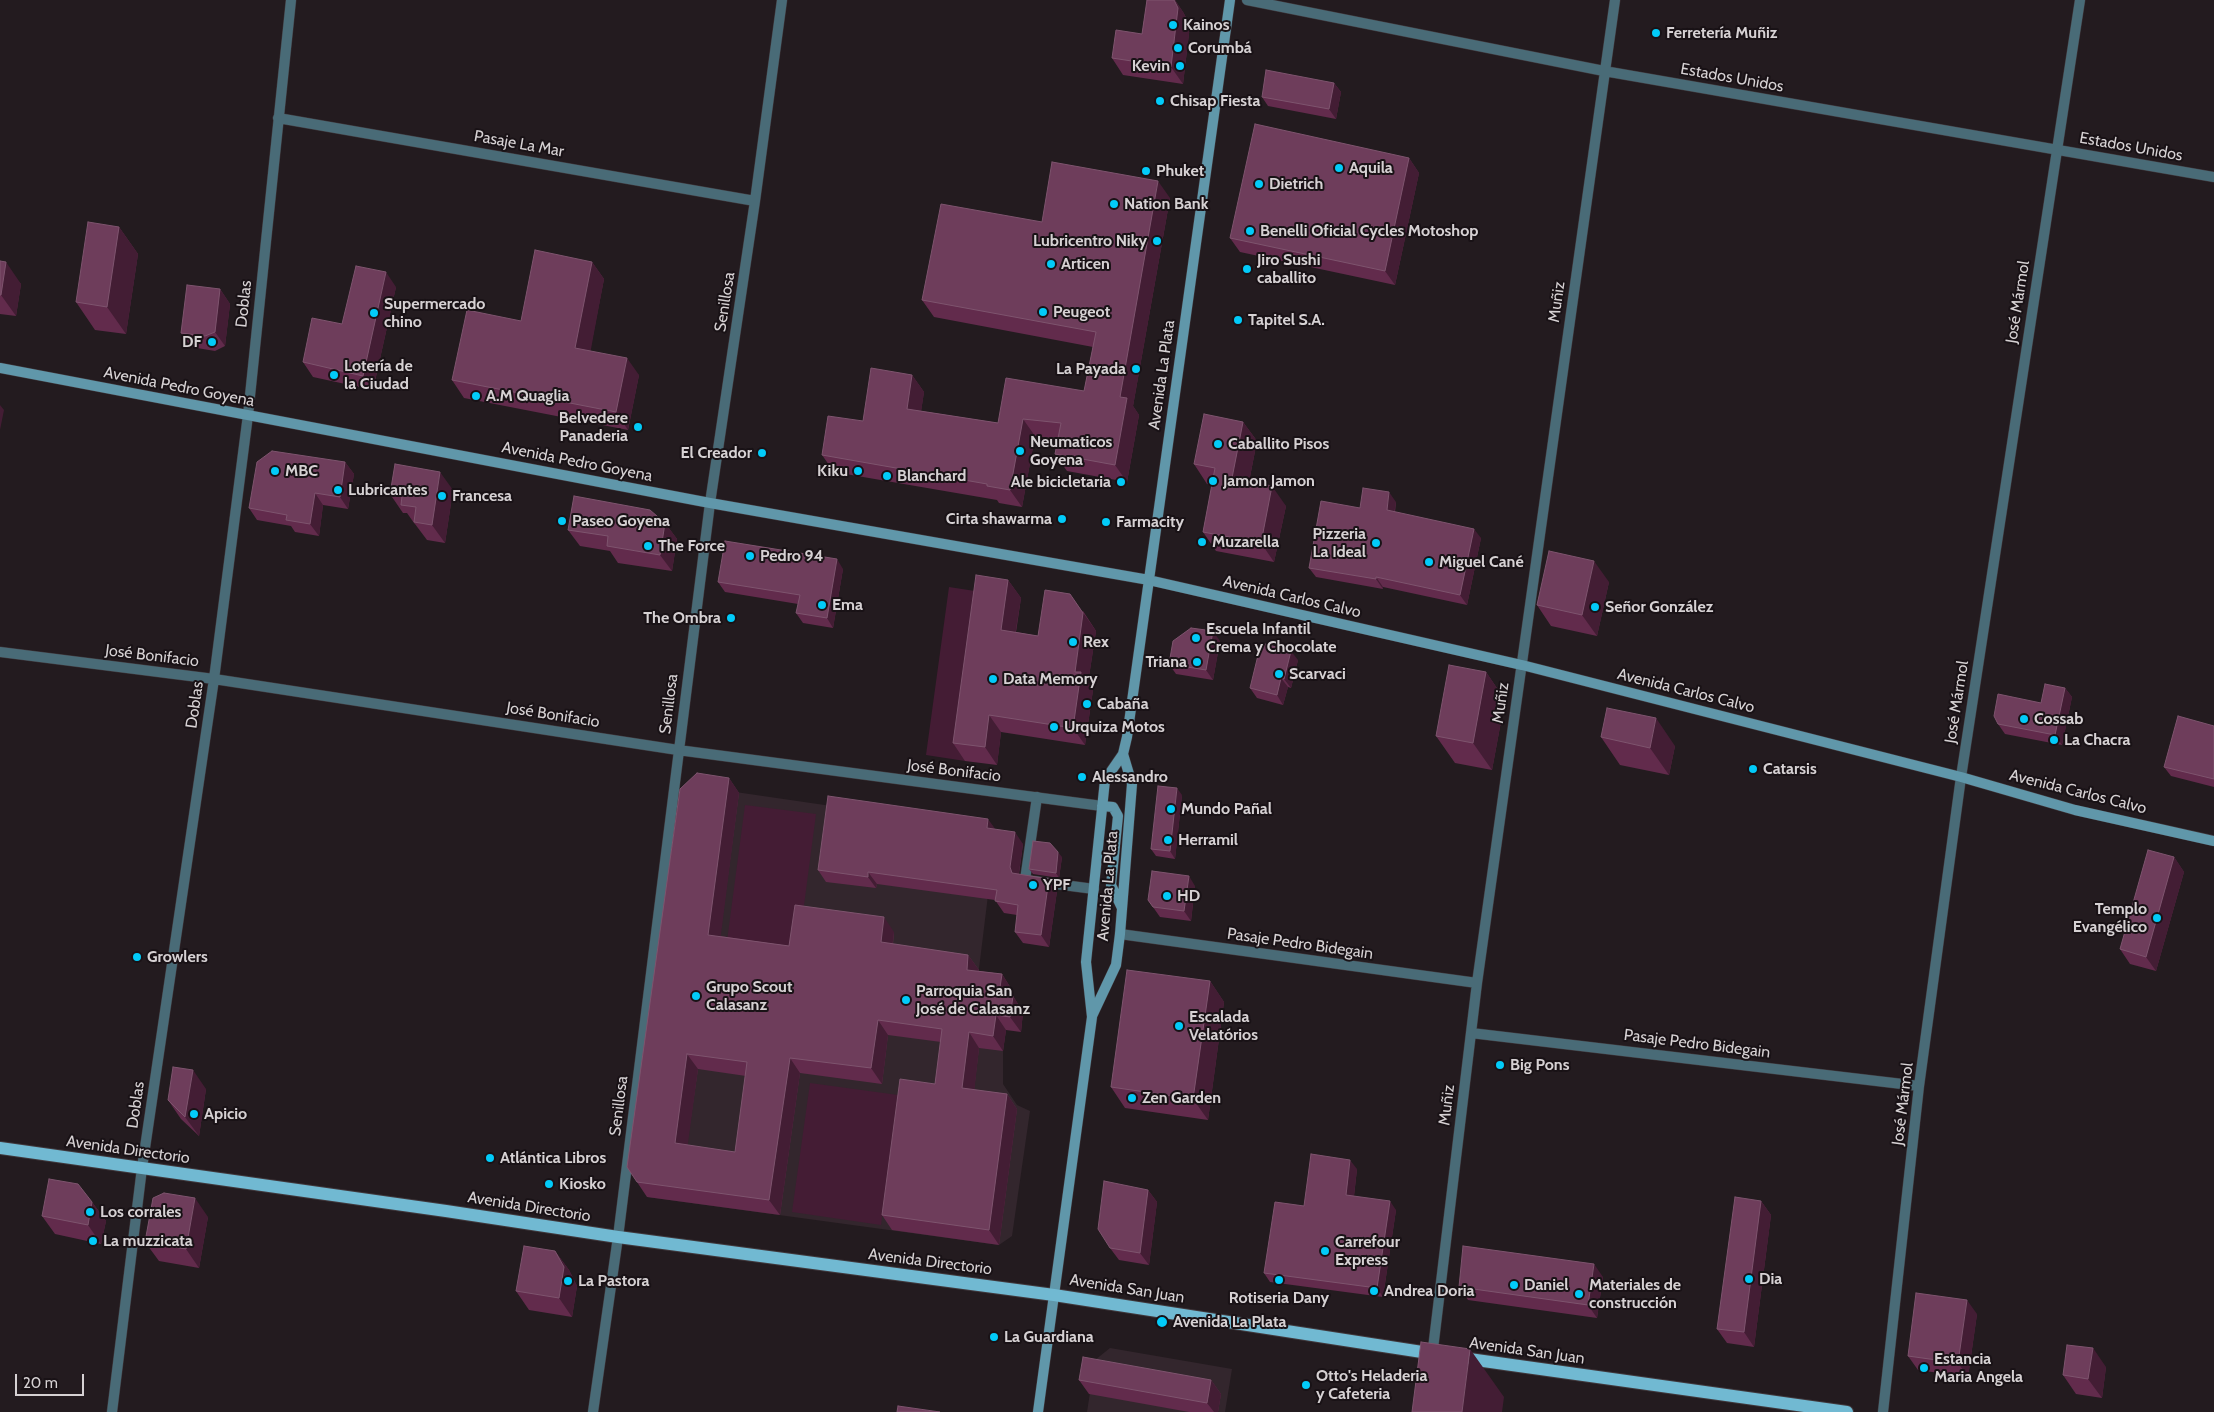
<!DOCTYPE html>
<meta charset="utf-8">
<style>
body{margin:0}
#map{position:relative;width:2214px;height:1412px;overflow:hidden;background:#231b1f;font-family:Cabin,sans-serif}
canvas{display:block}
.scale{position:absolute;left:15px;top:1374px;width:69px;height:22px;box-sizing:border-box;border:2px solid #d6d1d3;border-top:0;padding-left:6px;font-size:15px;line-height:18px;white-space:nowrap;color:#d6d1d3;-webkit-text-stroke:4px #191216;paint-order:stroke}
</style>
<div id="map">
<canvas width="2214" height="1412"></canvas>
<div class="scale">20 m</div>
</div>
<script>
const c = document.querySelector('canvas').getContext('2d');
c.lineJoin = 'round';
function fillPath(path, color) { c.fillStyle = color; c.fill(path, 'evenodd'); }
const toPath = rows => new Path2D(rows.map(r => 'M' + r).join(''));
function strokePath(path, color, width, dash) { c.strokeStyle = color; c.lineWidth = width; c.lineCap = dash ? 'butt' : 'round'; c.setLineDash(dash || []); c.stroke(path); }
function write(font, color, halo, rows, align = 'center') {
  c.font = font + ' Cabin,sans-serif'; c.lineWidth = 4; c.setLineDash([]); c.textBaseline = 'middle'; c.strokeStyle = halo; c.fillStyle = color; for (const [text, x, y, turn = 0] of rows) {
    c.save(); c.translate(x, y); c.rotate((+turn || 0) * Math.PI / 180); c.textAlign = isNaN(turn) ? turn : align; if (halo) c.strokeText(text, 0, 0); c.fillText(text, 0, 0); c.restore();
  }
}
fillPath(toPath([
 [708,788,996,830,977,985,1003,1051,1003,1084,1017,1105,1030,1111,1012,1236,999,1245,647,1197],
 [1110,1348,1232,1369,1225,1412,1087,1412,1095,1360]
]), '#33262d');
fillPath(toPath([
 [949,587,988,593,965,761,926,755],
 [745,805,816,814,798,951,727,941],
 [810,1083,898,1095,881,1225,792,1212]
]), '#441c34');
const lane = toPath([
 [1037,797,1025,880,1094,889]
]);
const street = toPath([
 [1247,0,1604,71,2214,177],
 [278,118,755,201],
 [0,652,214,679,678,750,1102,806],
 [1120,934,1477,983],
 [1471,1033,1919,1086],
 [1432,1357,1477,983,1615,0],
 [112,1412,142,1168,214,679,248,415,291,0],
 [593,1412,618,1237,710,503,755,201,782,0],
 [1883,1412,1919,1086,1961,777,2080,0]
]);
const secondary = toPath([
 [0,368,710,503,1149,580,1522,665,1961,777,2075,810,2214,841],
 [1102,806,1113,807,1118,816,1111,885,1122,908],
 [1092,1016,1116,965,1120,934,1132,784,1123,754],
 [1038,1412,1092,1017,1086,962,1105,780,1123,754,1127,737,1230,0]
]);
const primary = toPath([
 [0,1148,446,1211,618,1237,1054,1295,1435,1354],
 [1462,1358,1847,1412]
]);
strokePath(lane, '#40383c', 11);
strokePath(street, '#40383c', 11);
strokePath(secondary, '#40383c', 11);
strokePath(primary, '#40383c', 14);
strokePath(lane, '#496b77', 10);
strokePath(street, '#496b77', 10);
strokePath(secondary, '#6097aa', 10);
strokePath(primary, '#71b9d2', 12);
fillPath(toPath([
 [1147,0,1175,0,1183,12,1190,25,1183,84,1123,75,1112,58,1142,34],
 [1334,83,1341,92,1336,119,1268,106,1262,97],
 [1409,158,1419,173,1395,285,1240,252,1230,238],
 [1170,198,1133,406,1139,415,1127,482,1067,471,1055,454,1058,439,1035,436,1022,507,999,503,997,500,834,472,822,455,863,421,912,375,924,392,921,411,998,423,1084,391,1093,347,934,317,922,300,1042,222],
 [119,227,138,254,126,334,95,330,76,302],
 [0,261,21,284,16,316,0,314],
 [592,262,604,279,590,351,639,375,628,430,464,398,452,380],
 [396,287,373,390,313,377,303,362,342,324],
 [220,289,230,304,225,346,215,351,191,347,181,333],
 [1243,422,1257,441,1249,482,1286,506,1274,562,1216,551,1203,532,1212,485,1207,484,1194,464],
 [345,462,354,474,348,509,323,505,319,536,295,532,291,526,257,520,249,508],
 [453,490,445,543,427,540,415,524,414,523,407,513,403,513,390,494],
 [1396,502,1395,512,1481,538,1467,605,1383,587,1383,589,1316,577,1309,568,1360,508],
 [665,523,677,539,672,571,618,563,610,551,580,546,568,530],
 [843,569,833,628,803,623,796,613,798,604,725,592,718,582],
 [1008,580,1021,598,1016,632,1038,636,1083,611,1096,631,1088,683,1093,690,1085,745,1001,732,997,765,965,761,953,743],
 [1609,582,1597,636,1551,626,1537,605],
 [1220,641,1213,680,1176,674,1169,664],
 [1298,660,1291,688,1288,687,1283,705,1257,698,1250,688],
 [1486,672,1505,700,1492,770,1455,763,1436,736],
 [2065,688,2072,697,2062,745,2005,734,1998,724,2041,703],
 [2214,726,2214,787,2171,776,2164,767],
 [1601,737,1675,746,1669,775,1620,765],
 [729,778,739,793,720,936,789,946,894,932,893,944,968,955,979,970,979,971,1002,974,1012,990,1011,996,1013,996,1023,1012,1021,1032,1006,1030,1003,1051,979,1048,974,1090,1007,1094,1017,1109,999,1245,892,1230,882,1215,935,1084,941,1042,888,1035,882,1084,800,1073,780,1215,647,1197,637,1182],
 [698,1069,746,1076,735,1152,687,1145],
 [1182,795,1175,859,1156,856,1151,849],
 [995,829,1023,844,1019,874,1057,891,1049,947,1023,943,1015,932,1017,915,1004,913,995,900,877,884,876,888,826,882,818,870],
 [1062,857,1059,878,1033,874,1029,869],
 [2174,857,2184,872,2156,971,2130,964,2120,949],
 [1195,886,1191,921,1160,917,1148,900],
 [1210,981,1224,1002,1208,1120,1125,1108,1111,1087],
 [206,1089,199,1136,181,1119,168,1100],
 [1357,1169,1354,1196,1396,1210,1383,1297,1270,1282,1264,1273,1304,1206],
 [1148,1190,1157,1202,1149,1265,1119,1260,1110,1248],
 [1761,1201,1771,1215,1754,1347,1727,1343,1717,1329],
 [92,1202,106,1221,101,1244,55,1234,42,1216],
 [208,1217,199,1268,159,1261,145,1242],
 [555,1251,569,1270,577,1286,572,1317,529,1310,516,1291],
 [1603,1277,1597,1318,1468,1300,1459,1287],
 [1977,1314,1968,1377,1918,1370,1908,1356],
 [2106,1367,2102,1398,2076,1394,2063,1375],
 [1079,1380,1211,1380,1221,1394,1218,1412,1189,1412,1089,1394]
]), '#622b4c');
fillPath(toPath([
 [1174,0,1175,0,1183,12,1190,25,1183,84,1171,67],
 [1334,83,1341,92,1336,119,1329,109],
 [1409,158,1419,173,1395,285,1385,271],
 [1158,181,1170,198,1133,406,1139,415,1127,482,1115,465,1120,397],
 [119,227,138,254,126,334,107,307],
 [6,262,21,284,16,316,1,295],
 [592,262,604,279,588,365,575,348],
 [386,272,396,287,373,390,363,376],
 [220,289,230,304,225,346,215,332],
 [627,358,639,375,628,430,616,412],
 [912,375,924,392,919,426,907,409],
 [0,405,4,410,0,430],
 [1023,419,1035,436,1022,507,1010,490],
 [1243,422,1257,441,1246,497,1232,478],
 [345,462,354,474,348,509,340,497],
 [440,472,453,490,445,543,432,525],
 [1272,486,1286,506,1274,562,1261,543],
 [1389,492,1396,502,1393,520,1387,510],
 [315,493,323,505,319,536,310,524],
 [665,523,677,539,672,571,660,555],
 [1474,529,1481,538,1467,605,1460,595],
 [837,559,843,569,833,628,827,618],
 [1594,561,1609,582,1597,636,1582,615],
 [1376,577,1383,587,1383,589,1376,579],
 [1008,580,1021,598,1013,648,1001,630],
 [1070,594,1096,631,1088,683,1093,690,1085,745,1073,728,1075,672],
 [1213,631,1220,641,1213,680,1206,670],
 [1291,651,1298,660,1291,688,1284,679],
 [1486,672,1505,700,1492,770,1473,743],
 [1281,678,1288,687,1283,705,1277,695],
 [2065,688,2072,697,2062,745,2055,735],
 [989,715,1001,732,997,765,985,747],
 [1656,718,1675,746,1669,775,1650,748],
 [729,778,739,793,719,950,708,935],
 [1177,788,1182,795,1175,859,1170,851],
 [988,819,996,830,987,828],
 [1015,832,1023,844,1018,879,1012,873,1010,867],
 [1058,852,1062,857,1059,878,1056,873],
 [2174,857,2184,872,2156,971,2146,957],
 [868,872,877,884,876,888,868,877],
 [1189,876,1195,886,1191,921,1184,911],
 [1049,879,1057,891,1049,947,1041,935],
 [884,917,894,932,891,957,881,942],
 [968,955,979,970,977,985,967,970],
 [1002,974,1012,990,1009,1010,999,994],
 [1210,981,1224,1002,1208,1120,1193,1099],
 [1013,996,1023,1012,1021,1032,1010,1017],
 [996,1015,1006,1030,1003,1051,993,1036],
 [878,1020,888,1035,882,1084,871,1068],
 [969,1032,979,1048,973,1103,962,1088],
 [687,1054,698,1069,686,1158,675,1143],
 [790,1058,800,1073,780,1215,769,1200],
 [193,1070,206,1089,199,1136,185,1117],
 [1007,1094,1017,1109,999,1245,989,1230],
 [1350,1160,1357,1169,1353,1204,1346,1195],
 [1148,1190,1157,1202,1149,1265,1140,1253],
 [195,1198,208,1217,199,1268,186,1249],
 [1390,1201,1396,1210,1383,1297,1377,1288],
 [1761,1201,1771,1215,1754,1347,1744,1332],
 [92,1202,106,1221,101,1244,88,1225],
 [555,1251,569,1270,577,1286,572,1317,559,1298],
 [1594,1264,1603,1277,1597,1318,1588,1305],
 [1967,1300,1977,1314,1968,1377,1958,1363],
 [2093,1348,2106,1367,2102,1398,2088,1379],
 [1470,1349,1504,1397,1502,1412,1462,1412],
 [1211,1380,1221,1394,1218,1412,1214,1412,1207,1403]
]), '#431d34');
const building = toPath([
 [1147,0,1174,0,1178,8,1171,67,1112,58,1116,30,1142,34,1147,0],
 [1266,70,1334,83,1329,109,1262,97,1266,70],
 [1255,124,1409,158,1385,271,1230,238,1255,124],
 [1052,162,1158,181,1120,397,1127,398,1115,465,1055,454,1061,423,1023,419,1010,490,987,486,987,484,822,455,828,416,863,421,871,368,912,375,907,409,998,423,1006,378,1084,391,1096,332,922,300,941,204,1042,222,1052,162],
 [88,222,119,227,107,307,76,302,88,222],
 [535,250,592,262,575,348,627,358,616,412,452,380,467,310,521,321,535,250],
 [0,261,6,262,1,295,0,295,0,261],
 [356,266,386,272,363,376,303,362,312,318,342,324,356,266],
 [187,285,220,289,215,332,205,336,181,333,187,285],
 [1204,414,1243,422,1232,478,1272,486,1261,543,1203,532,1215,468,1194,464,1204,414],
 [272,451,345,462,340,497,315,493,310,524,286,520,287,515,249,508,257,462,272,451],
 [395,464,440,472,432,525,414,522,416,507,401,505,402,496,390,494,395,464],
 [1363,488,1389,492,1387,510,1474,529,1460,595,1376,577,1376,579,1309,568,1321,501,1360,508,1363,488],
 [574,496,650,510,665,523,660,555,607,546,608,536,568,530,574,496],
 [725,541,837,559,827,618,796,613,800,595,718,582,725,541],
 [1549,551,1594,561,1582,615,1537,605,1549,551],
 [976,575,1008,580,1001,630,1038,636,1045,590,1070,594,1083,613,1075,672,1081,672,1073,728,989,715,985,747,953,743,976,575],
 [1191,628,1213,631,1206,670,1169,664,1173,641,1191,628],
 [1261,643,1291,651,1284,679,1281,678,1277,695,1250,688,1261,643],
 [1449,665,1486,672,1473,743,1436,736,1449,665],
 [2045,684,2065,688,2055,735,1998,724,1994,716,1998,694,2041,703,2045,684],
 [1607,708,1656,718,1650,748,1601,737,1607,708],
 [2178,716,2214,726,2214,779,2164,767,2178,716],
 [697,773,729,778,708,935,789,946,795,905,884,917,881,942,968,955,967,970,1002,974,999,994,1013,996,1010,1017,996,1015,993,1036,969,1032,962,1088,1007,1094,989,1230,882,1215,900,1079,935,1084,942,1029,878,1020,871,1068,790,1058,769,1200,637,1182,627,1167,680,789,697,773],
 [687,1054,747,1062,735,1152,675,1143,687,1054],
 [1158,786,1177,788,1170,851,1151,849,1158,786],
 [828,796,988,819,987,828,1015,832,1010,867,1012,873,1049,879,1041,935,1015,932,1018,905,995,901,997,890,868,872,868,877,818,870,828,796],
 [1033,841,1050,843,1058,852,1056,873,1029,869,1033,841],
 [2148,850,2174,857,2146,957,2120,949,2148,850],
 [1152,871,1189,876,1184,911,1153,907,1148,900,1152,871],
 [1127,970,1210,981,1193,1099,1111,1087,1127,970],
 [173,1067,193,1070,185,1117,168,1100,173,1067],
 [1311,1154,1350,1160,1346,1195,1390,1201,1377,1288,1264,1273,1275,1202,1304,1206,1311,1154],
 [49,1179,78,1184,92,1202,88,1225,42,1216,49,1179],
 [1104,1181,1148,1190,1140,1253,1110,1248,1098,1229,1104,1181],
 [164,1193,195,1198,186,1249,145,1242,153,1198,164,1193],
 [1735,1197,1761,1201,1744,1332,1717,1329,1735,1197],
 [524,1246,555,1251,564,1267,559,1298,516,1291,524,1246],
 [1463,1246,1594,1264,1588,1305,1459,1287,1463,1246],
 [1916,1293,1967,1300,1958,1363,1908,1356,1916,1293],
 [1421,1342,1470,1349,1462,1412,1412,1412,1421,1342],
 [2067,1345,2093,1348,2088,1379,2063,1375,2067,1345],
 [1083,1357,1211,1380,1207,1403,1079,1380,1083,1357],
 [898,1406,940,1412,897,1412,898,1406]
]);
fillPath(building, '#6e3d5b');
strokePath(building, '#7e546e', 1);
for (const [x, y, r, color] of [
 [1173,25,5,"#02cbf9"],
 [1656,33,5,"#02cbf9"],
 [1178,48,5,"#02cbf9"],
 [1180,66,5,"#02cbf9"],
 [1160,101,5,"#02cbf9"],
 [1339,168,5,"#02cbf9"],
 [1146,171,5,"#02cbf9"],
 [1259,184,5,"#02cbf9"],
 [1114,204,5,"#02cbf9"],
 [1250,231,5,"#02cbf9"],
 [1157,241,5,"#02cbf9"],
 [1051,264,5,"#02cbf9"],
 [1247,269,5,"#02cbf9"],
 [1043,312,5,"#02cbf9"],
 [374,313,5,"#02cbf9"],
 [1238,320,5,"#02cbf9"],
 [212,342,5,"#02cbf9"],
 [1136,369,5,"#02cbf9"],
 [334,375,5,"#02cbf9"],
 [476,396,5,"#02cbf9"],
 [638,427,5,"#02cbf9"],
 [1218,444,5,"#02cbf9"],
 [1020,451,5,"#02cbf9"],
 [762,453,5,"#02cbf9"],
 [275,471,5,"#02cbf9"],
 [858,471,5,"#02cbf9"],
 [887,476,5,"#02cbf9"],
 [1213,481,5,"#02cbf9"],
 [1121,482,5,"#02cbf9"],
 [338,490,5,"#02cbf9"],
 [442,496,5,"#02cbf9"],
 [1062,519,5,"#02cbf9"],
 [562,521,5,"#02cbf9"],
 [1106,522,5,"#02cbf9"],
 [1202,542,5,"#02cbf9"],
 [1376,543,5,"#02cbf9"],
 [648,546,5,"#02cbf9"],
 [750,556,5,"#02cbf9"],
 [1429,562,5,"#02cbf9"],
 [822,605,5,"#02cbf9"],
 [1595,607,5,"#02cbf9"],
 [731,618,5,"#02cbf9"],
 [1196,638,5,"#02cbf9"],
 [1073,642,5,"#02cbf9"],
 [1197,662,5,"#02cbf9"],
 [1279,674,5,"#02cbf9"],
 [993,679,5,"#02cbf9"],
 [1087,704,5,"#02cbf9"],
 [2024,719,5,"#02cbf9"],
 [1054,727,5,"#02cbf9"],
 [2054,740,5,"#02cbf9"],
 [1753,769,5,"#02cbf9"],
 [1082,777,5,"#02cbf9"],
 [1171,809,5,"#02cbf9"],
 [1168,840,5,"#02cbf9"],
 [1033,885,5,"#02cbf9"],
 [1167,896,5,"#02cbf9"],
 [2157,918,5,"#02cbf9"],
 [137,957,5,"#02cbf9"],
 [696,996,5,"#02cbf9"],
 [906,1000,5,"#02cbf9"],
 [1179,1026,5,"#02cbf9"],
 [1500,1065,5,"#02cbf9"],
 [1132,1098,5,"#02cbf9"],
 [194,1114,5,"#02cbf9"],
 [490,1158,5,"#02cbf9"],
 [549,1184,5,"#02cbf9"],
 [90,1212,5,"#02cbf9"],
 [93,1241,5,"#02cbf9"],
 [1325,1251,5,"#02cbf9"],
 [1749,1279,5,"#02cbf9"],
 [1279,1280,5,"#02cbf9"],
 [568,1281,5,"#02cbf9"],
 [1514,1285,5,"#02cbf9"],
 [1374,1291,5,"#02cbf9"],
 [1579,1294,5,"#02cbf9"],
 [1162,1322,6,"#02cbf9"],
 [994,1337,5,"#02cbf9"],
 [1924,1368,5,"#02cbf9"],
 [1306,1385,5,"#02cbf9"]
]) { const dot = new Path2D(); dot.arc(x, y, r, 0, 2 * Math.PI); c.fillStyle = color; c.fill(dot); strokePath(dot, '#191216', 2); }
write('bold 16px', '#d6d1d3', '#191216', [
 ["Kainos",1183,25],
 ["Ferretería Muñiz",1666,33],
 ["Corumbá",1188,48],
 ["Kevin",1170,66,"right"],
 ["Chisap Fiesta",1170,101],
 ["Aquila",1349,168],
 ["Phuket",1156,171],
 ["Dietrich",1269,184],
 ["Nation Bank",1124,204],
 ["Benelli Oficial Cycles Motoshop",1260,231],
 ["Lubricentro Niky",1147,241,"right"],
 ["Jiro Sushi",1257,260],
 ["caballito",1257,278],
 ["Articen",1061,264],
 ["Supermercado",384,304],
 ["chino",384,322],
 ["Peugeot",1053,312],
 ["Tapitel S.A.",1248,320],
 ["DF",202,342,"right"],
 ["Lotería de",344,366],
 ["la Ciudad",344,384],
 ["La Payada",1126,369,"right"],
 ["A.M Quaglia",486,396],
 ["Belvedere",628,418,"right"],
 ["Panaderia",628,436,"right"],
 ["Neumaticos",1030,442],
 ["Goyena",1030,460],
 ["Caballito Pisos",1228,444],
 ["El Creador",752,453,"right"],
 ["MBC",285,471],
 ["Kiku",848,471,"right"],
 ["Blanchard",897,476],
 ["Jamon Jamon",1223,481],
 ["Ale bicicletaria",1111,482,"right"],
 ["Lubricantes",348,490],
 ["Francesa",452,496],
 ["Cirta shawarma",1052,519,"right"],
 ["Paseo Goyena",572,521],
 ["Farmacity",1116,522],
 ["Pizzeria",1366,534,"right"],
 ["La Ideal",1366,552,"right"],
 ["Muzarella",1212,542],
 ["The Force",658,546],
 ["Pedro 94",760,556],
 ["Miguel Cané",1439,562],
 ["Ema",832,605],
 ["Señor González",1605,607],
 ["The Ombra",721,618,"right"],
 ["Escuela Infantil",1206,629],
 ["Crema y Chocolate",1206,647],
 ["Rex",1083,642],
 ["Triana",1187,662,"right"],
 ["Scarvaci",1289,674],
 ["Data Memory",1003,679],
 ["Cabaña",1097,704],
 ["Cossab",2034,719],
 ["Urquiza Motos",1064,727],
 ["La Chacra",2064,740],
 ["Catarsis",1763,769],
 ["Alessandro",1092,777],
 ["Mundo Pañal",1181,809],
 ["Herramil",1178,840],
 ["YPF",1043,885],
 ["HD",1177,896],
 ["Templo",2147,909,"right"],
 ["Evangélico",2147,927,"right"],
 ["Growlers",147,957],
 ["Grupo Scout",706,987],
 ["Calasanz",706,1005],
 ["Parroquia San",916,991],
 ["José de Calasanz",916,1009],
 ["Escalada",1189,1017],
 ["Velatórios",1189,1035],
 ["Big Pons",1510,1065],
 ["Zen Garden",1142,1098],
 ["Apicio",204,1114],
 ["Atlántica Libros",500,1158],
 ["Kiosko",559,1184],
 ["Los corrales",100,1212],
 ["La muzzicata",103,1241],
 ["Carrefour",1335,1242],
 ["Express",1335,1260],
 ["Dia",1759,1279],
 ["La Pastora",578,1281],
 ["Daniel",1524,1285],
 ["Materiales de",1589,1285],
 ["construcción",1589,1303],
 ["Andrea Doria",1384,1291],
 ["Rotiseria Dany",1279,1298,"center"],
 ["Avenida La Plata",1173,1322],
 ["La Guardiana",1004,1337],
 ["Estancia",1934,1359],
 ["Maria Angela",1934,1377],
 ["Otto's Heladeria",1316,1376],
 ["y Cafeteria",1316,1394]
], 'left');
write('16px', '#d6d1d3', '#191216', [
 ["Estados Unidos",1732,78,10],
 ["Pasaje La Mar",519,144,10],
 ["Estados Unidos",2131,147,10],
 ["Senillosa",725,302,-81],
 ["Muñiz",1557,302,-82],
 ["José Mármol",2018,302,-81],
 ["Doblas",244,304,-84],
 ["Avenida La Plata",1162,375,-82],
 ["Avenida Pedro Goyena",179,387,11],
 ["Avenida Pedro Goyena",577,462,11],
 ["Avenida Carlos Calvo",1292,597,13],
 ["José Bonifacio",152,656,7],
 ["Avenida Carlos Calvo",1686,691,14],
 ["José Mármol",1957,702,-81],
 ["Muñiz",1501,703,-82],
 ["Senillosa",669,704,-83],
 ["Doblas",195,705,-82],
 ["José Bonifacio",553,715,9],
 ["José Bonifacio",954,771,7],
 ["Avenida Carlos Calvo",2078,792,14],
 ["Avenida La Plata",1108,886,-85],
 ["Pasaje Pedro Bidegain",1300,944,8],
 ["Pasaje Pedro Bidegain",1697,1044,7],
 ["José Mármol",1903,1104,-83],
 ["Doblas",136,1105,-82],
 ["Muñiz",1447,1105,-83],
 ["Senillosa",619,1106,-83],
 ["Avenida Directorio",128,1150,8],
 ["Avenida Directorio",529,1207,9],
 ["Avenida Directorio",930,1262,7],
 ["Avenida San Juan",1127,1289,9],
 ["Avenida San Juan",1527,1351,8]
]);
</script>
